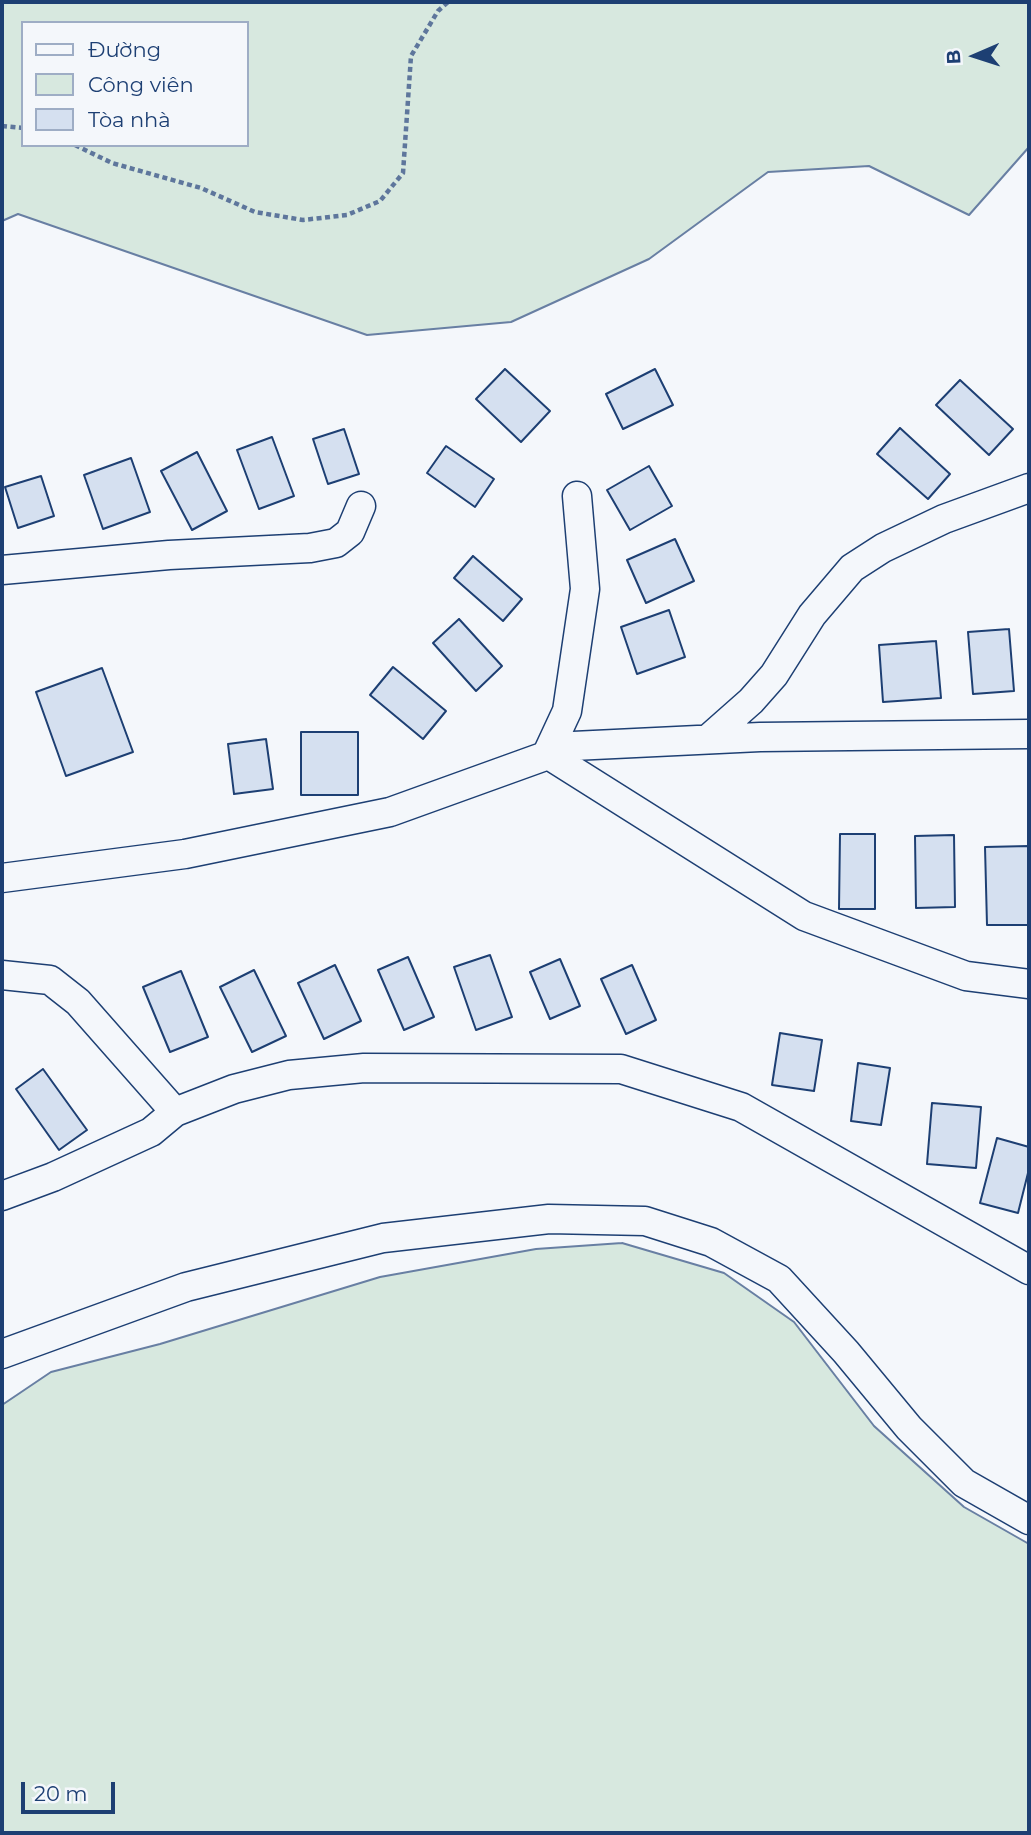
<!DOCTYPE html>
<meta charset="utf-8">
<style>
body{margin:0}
#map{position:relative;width:1031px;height:1835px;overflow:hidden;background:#f4f7fb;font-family:Montserrat,sans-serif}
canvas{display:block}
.frame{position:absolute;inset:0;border:4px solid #1d3f73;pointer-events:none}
.legend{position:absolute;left:21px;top:21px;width:228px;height:126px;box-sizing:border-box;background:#f4f7fb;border:2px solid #9eadc5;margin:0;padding:9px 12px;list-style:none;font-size:21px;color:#1d3f73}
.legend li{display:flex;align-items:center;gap:14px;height:35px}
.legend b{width:35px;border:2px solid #9eadc5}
.north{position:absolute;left:940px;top:21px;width:70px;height:70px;-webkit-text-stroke:5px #f4f7fb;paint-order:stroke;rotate:267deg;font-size:19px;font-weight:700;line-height:28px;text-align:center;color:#1d3f73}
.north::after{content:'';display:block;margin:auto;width:24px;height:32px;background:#1d3f73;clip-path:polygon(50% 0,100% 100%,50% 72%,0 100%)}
.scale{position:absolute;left:21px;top:1782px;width:94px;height:32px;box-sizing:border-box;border:4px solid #1d3f73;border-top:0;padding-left:9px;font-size:21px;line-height:24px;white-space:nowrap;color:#1d3f73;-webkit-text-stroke:5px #f4f7fb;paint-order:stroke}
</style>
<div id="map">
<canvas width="1031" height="1835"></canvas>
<div class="frame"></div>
<ul class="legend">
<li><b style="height:9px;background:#f4f7fb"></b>Đường</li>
<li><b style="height:19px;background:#d7e8df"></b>Công viên</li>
<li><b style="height:19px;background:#d5e0f0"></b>Tòa nhà</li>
</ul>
<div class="north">B</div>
<div class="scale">20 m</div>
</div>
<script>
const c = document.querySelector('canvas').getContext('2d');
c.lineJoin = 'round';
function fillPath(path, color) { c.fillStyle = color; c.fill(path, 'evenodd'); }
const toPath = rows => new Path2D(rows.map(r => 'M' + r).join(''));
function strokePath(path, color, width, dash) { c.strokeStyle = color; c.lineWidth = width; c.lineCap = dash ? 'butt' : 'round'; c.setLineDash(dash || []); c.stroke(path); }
const green = toPath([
 [2,2,1029,2,1029,147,969,215,869,166,768,172,649,259,511,322,367,335,18,214,2,221,2,2],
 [23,23,247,23,247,145,23,145,23,23],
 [622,1243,724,1273,794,1322,874,1426,964,1507,1029,1544,1029,1833,2,1833,2,1405,51,1372,160,1344,380,1277,536,1249,622,1243]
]);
fillPath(green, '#d7e8df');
strokePath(green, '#687fa3', 2);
const building = toPath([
 [505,369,550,411,521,442,476,399,505,369],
 [655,369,673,405,623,429,606,394,655,369],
 [960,380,1013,429,989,455,936,405,960,380],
 [900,428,950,474,928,499,877,454,900,428],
 [344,429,359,474,328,484,313,439,344,429],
 [272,437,294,496,259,509,237,450,272,437],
 [446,446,494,479,475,507,427,473,446,446],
 [197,452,227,511,192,530,161,471,197,452],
 [131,458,150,512,103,529,84,475,131,458],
 [649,466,672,506,630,530,607,490,649,466],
 [41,476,54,516,18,528,5,487,41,476],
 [675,539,694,581,646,603,627,560,675,539],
 [473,556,522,599,503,621,454,578,473,556],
 [669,610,685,657,637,674,621,627,669,610],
 [459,619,502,666,476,691,433,643,459,619],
 [1009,629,1014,691,973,694,968,632,1009,629],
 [936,641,941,698,883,702,879,645,936,641],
 [393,667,446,711,423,739,370,695,393,667],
 [102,668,133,752,66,776,36,692,102,668],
 [301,732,358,732,358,795,301,795,301,732],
 [266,739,273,789,234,794,228,744,266,739],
 [840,834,875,834,875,909,839,909,840,834],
 [954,835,955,907,916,908,915,836,954,835],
 [1029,846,1029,925,987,925,985,847,1029,846],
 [490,955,512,1017,476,1030,454,967,490,955],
 [408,957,434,1017,404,1030,378,970,408,957],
 [560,959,580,1006,550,1019,530,972,560,959],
 [335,965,361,1021,324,1039,298,983,335,965],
 [632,965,656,1020,626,1034,601,979,632,965],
 [254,970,286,1036,252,1052,220,987,254,970],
 [181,971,208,1037,170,1052,143,987,181,971],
 [780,1033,822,1040,814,1091,772,1085,780,1033],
 [858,1063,890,1068,881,1125,851,1121,858,1063],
 [43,1069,87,1130,59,1150,16,1089,43,1069],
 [932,1103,981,1107,976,1168,927,1164,932,1103],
 [997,1138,1029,1147,1029,1169,1018,1213,980,1203,997,1138]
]);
fillPath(building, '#d5e0f0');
strokePath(building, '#1d3f73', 2);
const minor = toPath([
 [577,496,585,589,567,711,547,754,804,916,966,976,1029,984],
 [2,570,169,555,310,548,336,543,350,532,361,506],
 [708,739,751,701,774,675,812,615,852,568,883,548,944,519,1029,488],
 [2,878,185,854,390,812,573,746,760,737,1029,734],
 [2,975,50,980,78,1002,175,1112],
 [2,1196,53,1177,151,1132,175,1112,234,1089,289,1075,364,1068,621,1069,741,1107,1029,1270],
 [2,1354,186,1287,383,1238,549,1219,645,1221,711,1242,779,1279,846,1352,909,1428,964,1483,1029,1520]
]);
strokePath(minor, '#1d3f73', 31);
strokePath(toPath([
 [2,126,23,128],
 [75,145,112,163,201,188,255,212,303,220,347,215,380,201,403,173,411,56,438,11,448,2]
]), '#5e769c', 4.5, [5, 3.5]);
strokePath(minor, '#f4f7fb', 28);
</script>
